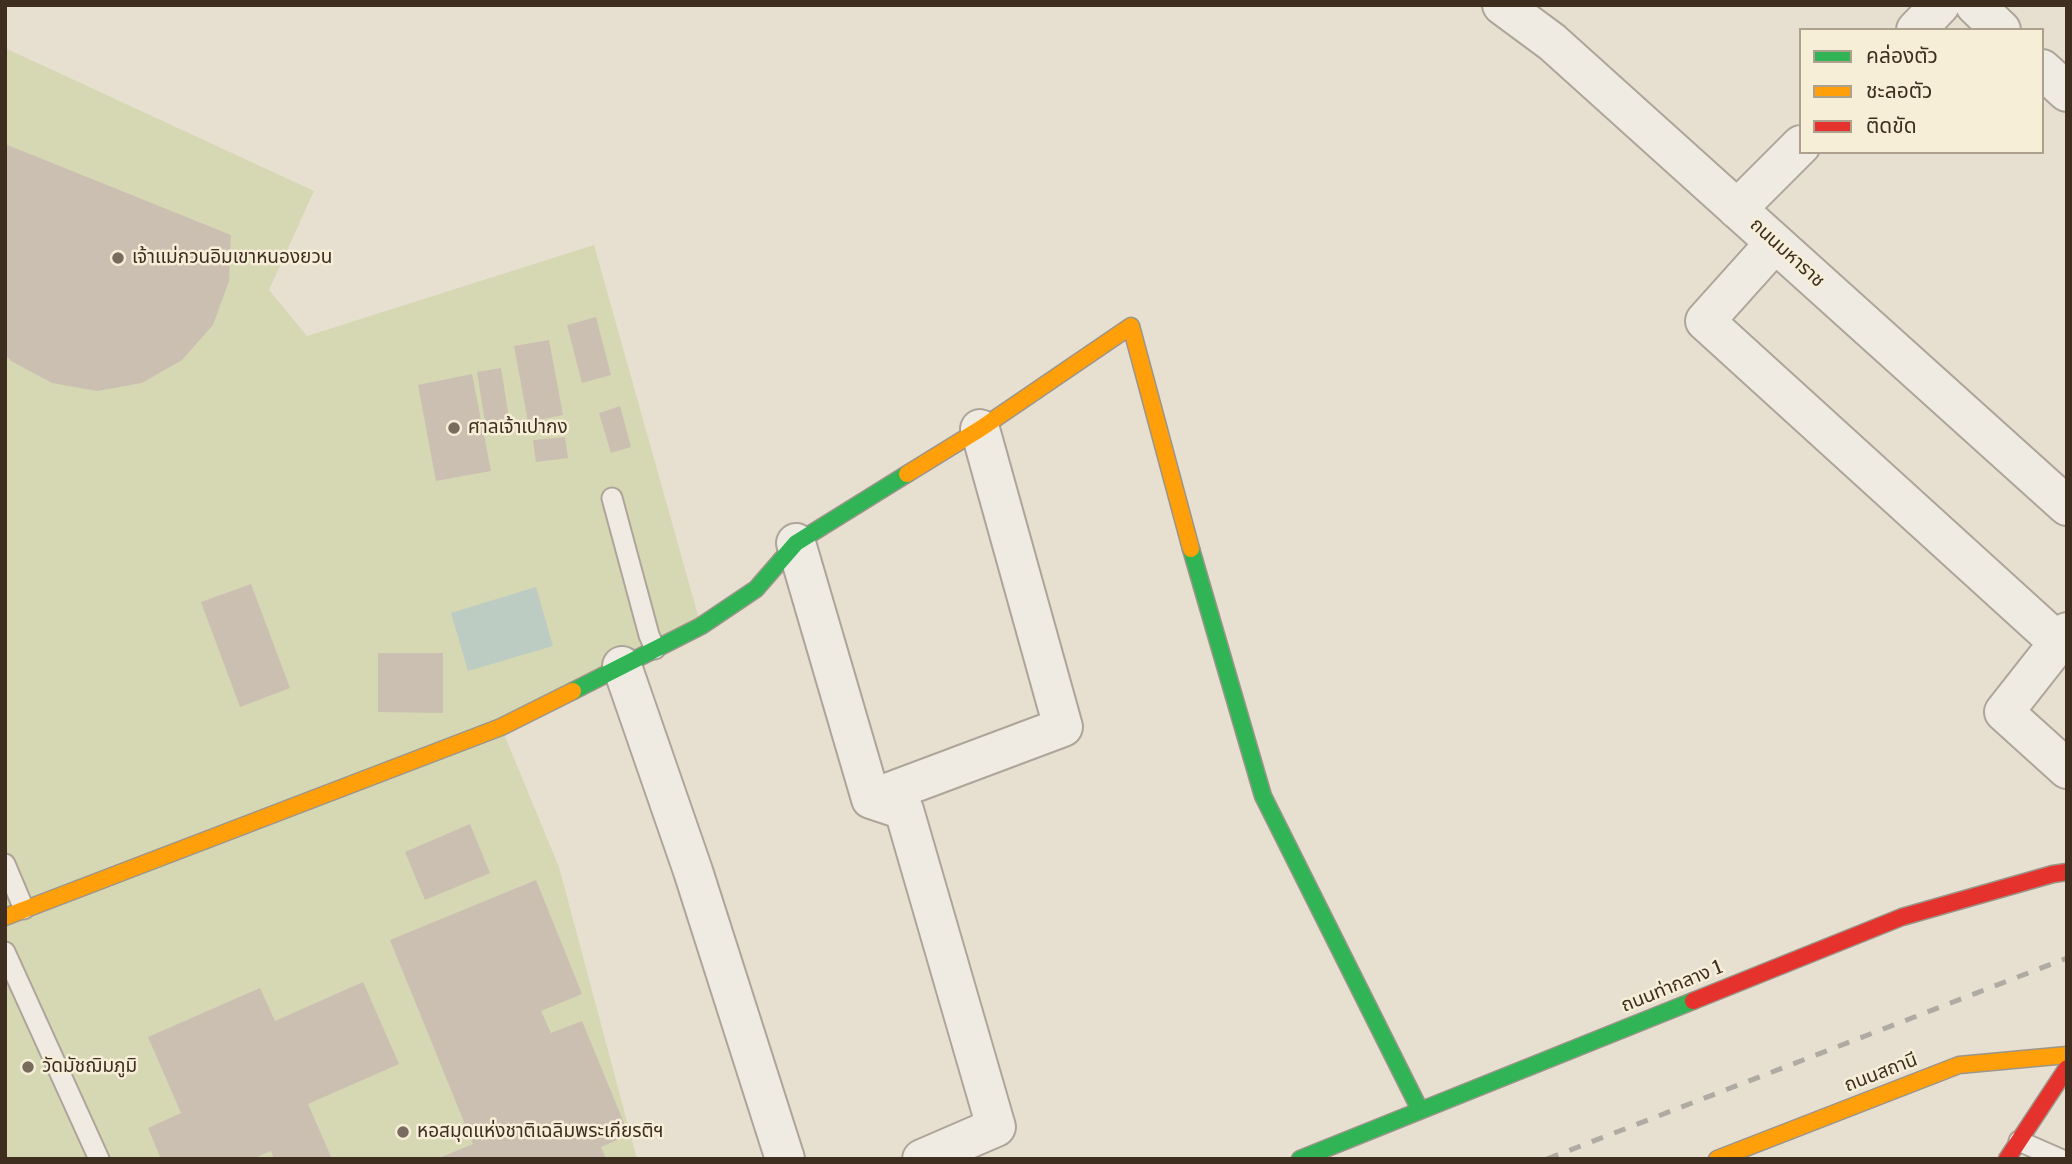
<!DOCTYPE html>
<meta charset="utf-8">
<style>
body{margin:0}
#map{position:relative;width:2072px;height:1164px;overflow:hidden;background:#e7e0d1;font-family:Merriweather,"Noto Sans Thai",serif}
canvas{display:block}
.frame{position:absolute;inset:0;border:7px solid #3d2e20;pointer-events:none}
.legend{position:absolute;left:1799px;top:28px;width:245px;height:126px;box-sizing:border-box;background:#f7eed8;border:2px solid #ada18e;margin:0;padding:9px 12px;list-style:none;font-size:21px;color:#3d2e20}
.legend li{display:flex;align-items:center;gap:14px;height:35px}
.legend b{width:35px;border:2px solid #ada18e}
</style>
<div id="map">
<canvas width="2072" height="1164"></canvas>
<div class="frame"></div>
<ul class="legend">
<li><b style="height:9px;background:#30b455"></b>คล่องตัว</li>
<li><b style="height:9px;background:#ff9f0a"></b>ชะลอตัว</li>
<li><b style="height:9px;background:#e5322d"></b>ติดขัด</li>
</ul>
</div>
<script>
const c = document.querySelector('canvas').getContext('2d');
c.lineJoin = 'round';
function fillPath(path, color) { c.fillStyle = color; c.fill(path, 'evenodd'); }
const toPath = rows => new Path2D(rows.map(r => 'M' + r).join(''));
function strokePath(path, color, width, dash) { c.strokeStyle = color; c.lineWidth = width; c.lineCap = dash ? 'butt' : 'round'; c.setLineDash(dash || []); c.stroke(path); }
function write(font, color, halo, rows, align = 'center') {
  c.font = font + ' Merriweather,"Noto Sans Thai",serif'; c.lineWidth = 5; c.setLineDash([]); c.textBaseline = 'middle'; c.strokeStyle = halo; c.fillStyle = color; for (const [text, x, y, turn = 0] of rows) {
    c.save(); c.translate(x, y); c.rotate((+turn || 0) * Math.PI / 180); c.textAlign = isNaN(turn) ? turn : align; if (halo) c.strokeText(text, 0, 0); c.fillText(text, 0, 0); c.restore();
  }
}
fillPath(toPath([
 [5,48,314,191,269,290,307,336,594,245,701,626,501,727,559,867,637,1159,5,1159]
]), '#d6d7b3');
fillPath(toPath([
 [536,587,553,646,468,671,451,613]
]), '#bcccc2');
fillPath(toPath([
 [5,144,231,235,229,281,213,325,182,360,142,383,97,391,52,383,11,361,5,354],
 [596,317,611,375,582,383,567,325],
 [549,340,563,415,528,422,514,346],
 [501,368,509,418,485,422,477,372],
 [472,374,491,471,436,481,418,385],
 [620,406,631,447,611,453,599,413],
 [565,437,568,458,536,462,533,440],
 [251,584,290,688,240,707,201,602],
 [378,653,443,653,443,713,378,712],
 [470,824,490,873,425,900,405,852],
 [536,880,582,994,541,1011,551,1033,582,1021,629,1135,601,1147,606,1159,437,1159,473,1144,390,940],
 [363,982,399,1064,308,1104,332,1159,274,1159,271,1151,252,1159,161,1159,148,1128,181,1113,148,1037,260,988,275,1021]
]), '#cbbfb2');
const lane = toPath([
 [612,498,649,635,655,649],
 [5,864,24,909],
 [5,952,99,1159],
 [2019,1141,2060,1159]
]);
const street = toPath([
 [1502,5,1552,42,2067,506],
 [1975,5,2001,30],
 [1916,30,1940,5],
 [2042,69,2067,92],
 [1737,209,1801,145],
 [1775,243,1705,321,2059,643],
 [796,543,871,799,904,810,996,1127,922,1159],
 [2067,632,2004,712,2067,769],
 [622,666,693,871,785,1159],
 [871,799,1063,727,980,429]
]);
const fast = toPath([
 [1191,549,1263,796,1420,1110],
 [573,691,701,626,756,589,796,543,907,474],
 [1300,1159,1693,1001]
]);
const slow = toPath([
 [907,474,980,429,1131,326,1191,549],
 [5,917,501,727,573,691],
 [1717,1159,1959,1065,2067,1055]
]);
const jam = toPath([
 [1693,1001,1902,917,2053,874,2067,872],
 [2007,1159,2067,1068]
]);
strokePath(lane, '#ada599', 23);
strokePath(street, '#ada599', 42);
strokePath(fast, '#9c958a', 19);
strokePath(slow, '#9c958a', 19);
strokePath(jam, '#9c958a', 19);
strokePath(lane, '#efebe3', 19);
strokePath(street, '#efebe3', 38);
strokePath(fast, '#30b455', 16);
strokePath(slow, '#ff9f0a', 16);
strokePath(jam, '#e5322d', 16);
strokePath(toPath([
 [1547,1159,2067,958]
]), '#afaaa2', 5, [12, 12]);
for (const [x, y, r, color] of [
 [118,258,7,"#786c5e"],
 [454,428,7,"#786c5e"],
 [28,1067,7,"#786c5e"],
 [403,1132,7,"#786c5e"]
]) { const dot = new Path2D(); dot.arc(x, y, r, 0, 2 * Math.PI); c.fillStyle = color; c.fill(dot); strokePath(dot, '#f7eed8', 2.5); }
write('19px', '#3d2e20', '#f7eed8', [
 ["ถนนมหาราช",1787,253,42],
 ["ถนนท่ากลาง 1",1672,987,-22],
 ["ถนนสถานี",1881,1073,-21]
]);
write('19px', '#3d2e20', '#f7eed8', [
 ["เจ้าเเม่กวนอิมเขาหนองยวน",132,258],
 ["ศาลเจ้าเปากง",468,428],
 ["วัดมัชฌิมภูมิ",42,1067],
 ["หอสมุดแห่งชาติเฉลิมพระเกียรติฯ",417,1132]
], 'left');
</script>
